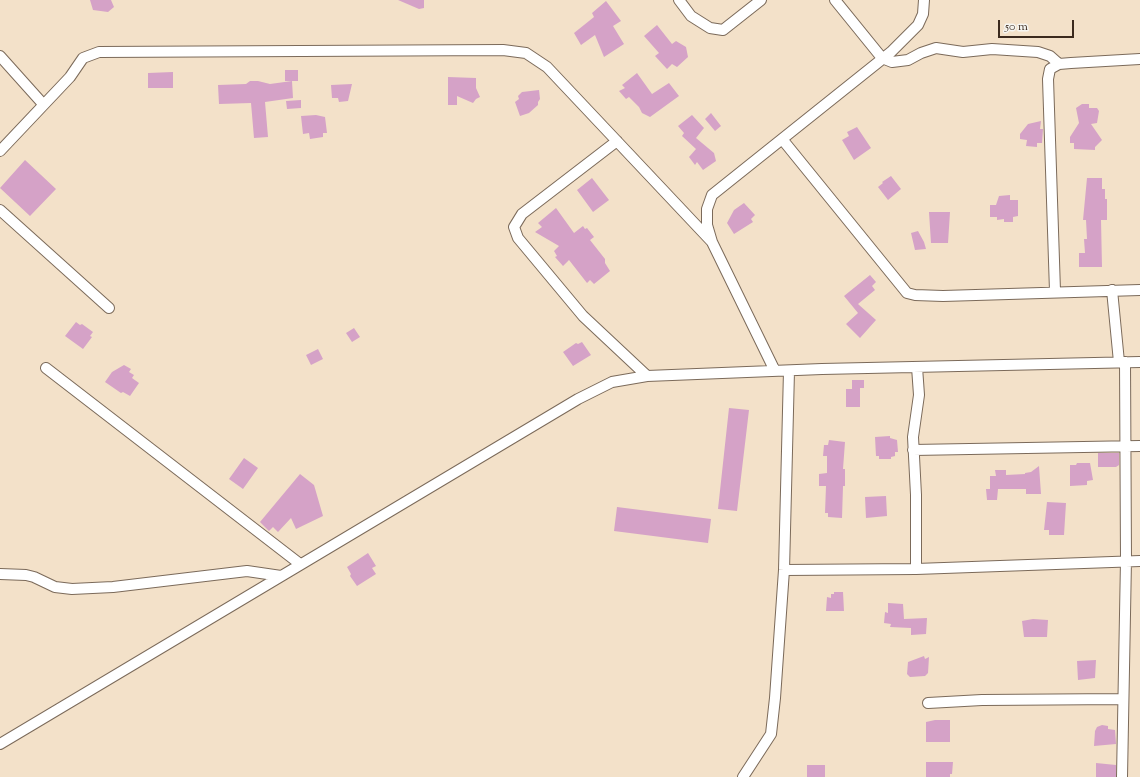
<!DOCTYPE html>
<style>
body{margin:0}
#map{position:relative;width:1140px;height:777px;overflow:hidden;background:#f3e1c9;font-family:"Sorts Mill Goudy",serif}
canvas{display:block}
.scale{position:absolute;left:998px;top:20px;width:76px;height:18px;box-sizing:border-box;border:2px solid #3b2a1e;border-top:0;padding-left:5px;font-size:12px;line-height:14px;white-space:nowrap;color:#3b2a1e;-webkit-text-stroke:3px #f6f6f2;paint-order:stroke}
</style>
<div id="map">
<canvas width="1140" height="777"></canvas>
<div class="scale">50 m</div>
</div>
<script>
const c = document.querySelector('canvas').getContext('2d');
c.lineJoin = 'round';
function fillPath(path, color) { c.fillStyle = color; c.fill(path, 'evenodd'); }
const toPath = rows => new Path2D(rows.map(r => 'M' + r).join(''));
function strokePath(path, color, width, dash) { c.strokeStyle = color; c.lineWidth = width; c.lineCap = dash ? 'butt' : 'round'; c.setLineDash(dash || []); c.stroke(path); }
fillPath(toPath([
 [90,0,111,0,114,7,108,12,93,10],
 [398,0,424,0,424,8,419,9],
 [606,1,621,21,613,26,624,44,604,57,595,35,581,45,574,33,594,17,592,13],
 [657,25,672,44,676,41,686,47,688,57,677,67,672,64,667,69,655,56,659,53,644,36],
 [285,70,298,70,298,81,285,81],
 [173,72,173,88,148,88,148,73],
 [637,73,652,94,669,83,679,96,650,117,642,113,639,107,629,97,626,99,619,91,625,88,622,85],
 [448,77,476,78,476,88,480,97,476,99,473,103,457,96,457,105,448,105],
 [250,81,258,81,270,84,292,81,293,98,265,102,268,137,254,138,251,103,219,104,218,85,246,84],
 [352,84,348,101,339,102,338,98,332,98,331,85],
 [539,90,540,99,538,102,538,105,529,113,520,116,515,102,519,99,518,96,522,92],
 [301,100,301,108,287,109,286,101],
 [1082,104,1089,104,1089,108,1097,108,1099,111,1097,123,1091,124,1102,140,1095,147,1095,150,1074,149,1074,143,1070,143,1070,137,1079,123,1076,108],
 [711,113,721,126,715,131,705,119],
 [316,115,325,117,327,133,323,133,323,137,310,139,309,133,303,134,301,116],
 [692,115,704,128,696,138,714,153,716,161,703,170,697,162,695,165,689,157,696,149,682,136,684,133,678,126],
 [1041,121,1040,129,1043,129,1042,143,1037,143,1037,147,1026,146,1027,140,1020,139,1020,134,1028,124],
 [857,127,871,148,854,160,842,140,849,136,847,132],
 [25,160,56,189,30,216,0,188],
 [891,176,901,189,888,200,878,187,883,183,882,182],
 [592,178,609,200,593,212,577,190],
 [1087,178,1102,178,1102,189,1105,189,1105,199,1107,199,1107,220,1101,220,1102,267,1079,267,1079,253,1085,253,1084,239,1087,239,1086,220,1083,220],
 [1010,195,1010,200,1018,200,1018,216,1013,217,1013,222,1004,222,1004,219,997,220,997,217,990,217,990,205,996,205,999,196],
 [744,203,755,215,751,219,753,222,734,234,727,223,734,210],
 [556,208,574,233,583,226,585,229,587,228,594,237,590,240,605,259,605,263,610,271,594,284,590,280,587,283,569,260,563,266,555,257,557,256,554,251,559,246,535,232,542,227,538,223],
 [929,212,950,212,948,243,931,243],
 [918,231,924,242,926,249,915,250,911,233],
 [870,275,876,282,872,286,875,290,858,304,876,320,860,338,846,324,858,313,844,296],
 [76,322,80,325,82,324,93,332,90,336,92,337,83,349,65,336],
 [354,328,360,337,352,342,346,333],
 [582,342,591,355,573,366,563,352,576,343,578,344],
 [318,349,323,359,311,365,306,355],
 [124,365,131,369,129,372,134,375,132,378,139,383,130,396,123,392,121,393,105,382,112,372],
 [852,380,864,380,864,388,860,388,860,407,846,407,846,389,852,389],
 [729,408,749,410,737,511,718,509],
 [890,436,890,438,897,440,898,452,895,452,895,456,891,457,891,459,879,459,879,456,876,456,875,437],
 [829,440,845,442,843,469,845,469,845,486,843,486,842,518,828,517,828,513,825,513,826,486,819,486,819,474,827,473,827,456,823,456,824,445,828,445],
 [1098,453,1119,453,1119,465,1116,467,1098,467],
 [244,458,258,468,243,489,229,479],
 [1077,463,1090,463,1093,480,1087,481,1087,485,1070,486,1070,465,1076,465],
 [1039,466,1041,494,1026,494,1026,489,998,489,997,500,987,500,986,489,990,489,990,476,996,476,995,470,1006,470,1006,475,1025,474,1025,473,1031,472],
 [300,474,314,485,323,516,296,529,291,518,278,532,273,527,269,531,260,522],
 [886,496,887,516,866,518,865,497],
 [1047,502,1066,503,1064,535,1049,535,1049,530,1044,530],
 [617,507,711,519,708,543,614,531],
 [368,553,376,566,372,568,376,574,357,586,350,576,351,574,347,567],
 [834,592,843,592,844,611,826,611,827,597,831,598,831,594,834,594],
 [888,603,903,604,904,619,927,618,926,634,911,635,911,628,890,627,891,624,884,623,885,612,888,613],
 [1033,619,1048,620,1047,637,1024,637,1022,621],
 [924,656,925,659,929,657,928,673,925,676,910,677,907,674,908,662],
 [1096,660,1095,678,1078,680,1077,661],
 [935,720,950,720,950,742,926,742,926,722],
 [1102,725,1108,726,1108,729,1115,730,1116,744,1094,746,1095,731,1097,727],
 [926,762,953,762,952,774,950,774,950,777,926,777],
 [1096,763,1116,765,1116,777,1096,777],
 [807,765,825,765,825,777,807,777]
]), '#d5a2c7');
const minor = toPath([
 [679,0,691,16,710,28,723,30,761,0],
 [835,0,882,58,892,62,908,60,921,53,936,48,963,52,992,49,1038,52,1050,56,1059,64],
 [0,56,43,104],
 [782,139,907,293,915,295,943,296,1140,290],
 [617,141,522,214,514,227,518,238,583,316,647,376],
 [0,151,70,77,83,58,99,52,503,50,526,53,547,67,712,242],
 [0,210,109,308],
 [1112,290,1119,362],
 [1055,291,1048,79,1050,69,1059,64,1071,63,1140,59],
 [46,368,300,564],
 [775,371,712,242,707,225,707,209,712,195,891,52,918,25,923,14,924,0],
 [913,450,1140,446],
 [916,569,916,495,913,437,919,395,917,367],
 [784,570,916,569,1140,561],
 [0,574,26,575,34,577,55,587,72,589,113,587,247,571,281,576],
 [928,703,982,700,1123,699],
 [0,744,578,399,612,382,647,376,822,369,1140,362],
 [743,777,771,734,775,698,784,570,789,371],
 [1122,777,1126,560,1125,362]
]);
strokePath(minor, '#7b6a5a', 12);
strokePath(minor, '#fff', 10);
</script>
